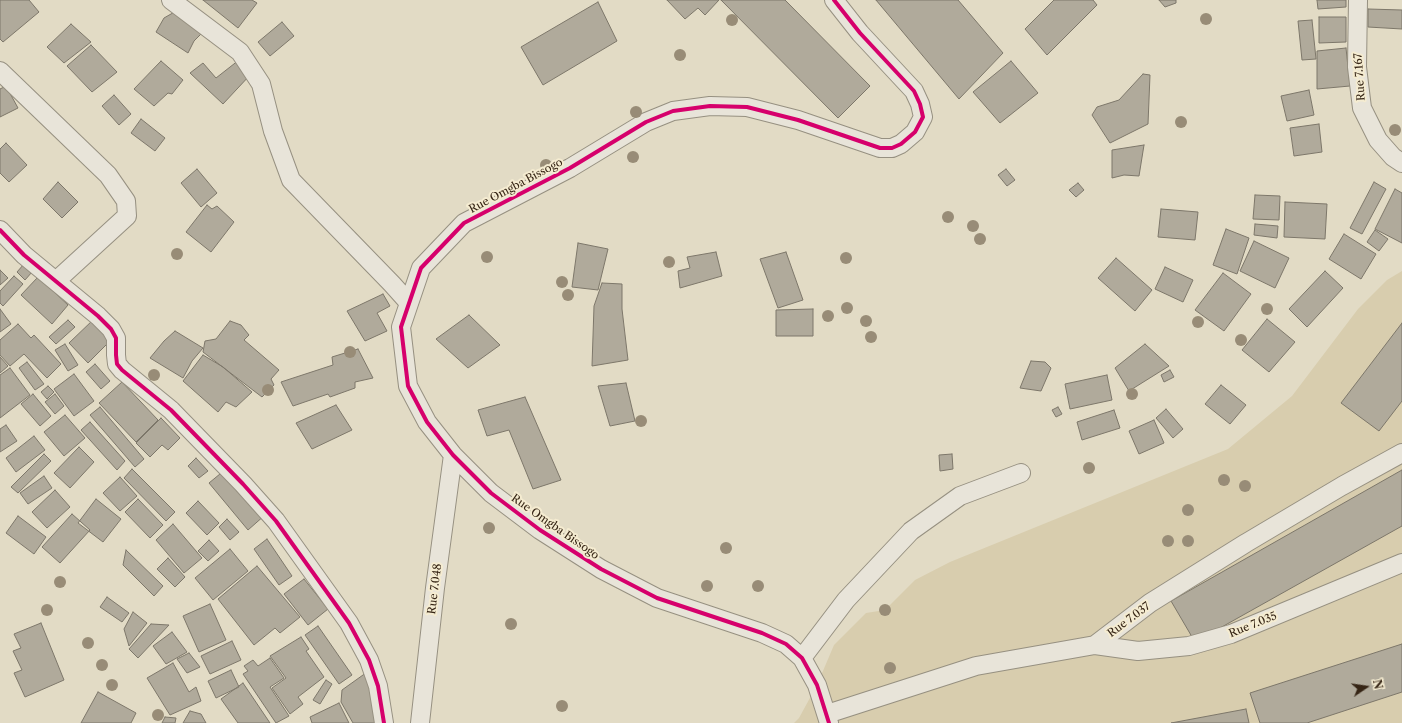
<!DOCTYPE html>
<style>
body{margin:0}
#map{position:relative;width:1402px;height:723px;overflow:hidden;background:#e2dbc5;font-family:"Libre Caslon Text",serif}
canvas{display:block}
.north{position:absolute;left:1346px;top:667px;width:40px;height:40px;-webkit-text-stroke:3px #f5ecd1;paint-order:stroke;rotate:77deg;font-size:11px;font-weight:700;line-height:16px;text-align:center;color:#362515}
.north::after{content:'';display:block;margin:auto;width:14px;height:18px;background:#362515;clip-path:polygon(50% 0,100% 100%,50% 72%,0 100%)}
</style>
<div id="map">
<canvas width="1402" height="723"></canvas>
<div class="north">N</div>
</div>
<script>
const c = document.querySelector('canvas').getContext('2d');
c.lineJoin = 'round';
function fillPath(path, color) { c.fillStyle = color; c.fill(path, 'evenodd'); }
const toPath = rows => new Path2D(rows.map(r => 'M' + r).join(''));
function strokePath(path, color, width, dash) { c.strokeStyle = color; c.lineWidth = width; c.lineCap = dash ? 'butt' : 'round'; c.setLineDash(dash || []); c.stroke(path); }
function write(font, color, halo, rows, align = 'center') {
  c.font = font + ' "Libre Caslon Text",serif'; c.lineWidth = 4; c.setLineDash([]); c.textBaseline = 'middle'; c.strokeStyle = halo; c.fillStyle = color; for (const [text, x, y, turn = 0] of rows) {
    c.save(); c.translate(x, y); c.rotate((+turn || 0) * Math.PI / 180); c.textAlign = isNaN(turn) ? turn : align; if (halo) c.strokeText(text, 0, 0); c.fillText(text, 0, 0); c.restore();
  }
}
fillPath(toPath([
 [1402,271,1402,723,794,723,799,718,817,685,834,645,866,613,885,610,915,580,950,562,1228,449,1292,396,1358,309,1387,280]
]), '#d8cdae');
const building = toPath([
 [0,0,29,0,39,12,3,42,0,39,0,0],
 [203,0,252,0,257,3,238,28,203,0],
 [667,0,719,0,705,15,698,8,685,19,667,0],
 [721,0,785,0,870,86,838,118,721,0],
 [876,0,958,0,1003,53,959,99,876,0],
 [1054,0,1093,0,1097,5,1047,55,1025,29,1054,0],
 [1159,0,1176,0,1176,3,1165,7,1159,0],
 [1317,0,1346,0,1346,7,1318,9,1317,0],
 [598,2,617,41,543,85,521,47,598,2],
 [1368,9,1402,10,1402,29,1368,27,1368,9],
 [178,10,205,30,194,41,188,53,156,32,164,18,178,10],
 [1319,17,1346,17,1346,42,1319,43,1319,17],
 [1312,20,1316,59,1302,60,1298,21,1312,20],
 [282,22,294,36,270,56,258,42,282,22],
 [71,24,91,42,64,63,47,47,71,24],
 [91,45,117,72,92,92,67,66,91,45],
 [1346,48,1350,86,1317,89,1317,51,1346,48],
 [239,60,251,74,223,104,190,73,203,63,216,78,239,60],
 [161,61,183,80,172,94,168,93,154,106,134,89,161,61],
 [1011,61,1038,93,1000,123,973,92,1011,61],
 [1143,74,1150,75,1148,124,1110,143,1092,115,1097,107,1119,100,1143,74],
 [6,86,18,108,0,117,0,89,6,86],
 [1309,90,1314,115,1287,121,1281,96,1309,90],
 [114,95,131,114,119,125,102,106,114,95],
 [141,119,165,138,155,151,131,133,141,119],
 [1319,124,1322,152,1294,156,1290,128,1319,124],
 [6,143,27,165,9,182,0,173,0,149,6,143],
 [1144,145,1139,176,1124,175,1112,178,1112,150,1144,145],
 [197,169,217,193,201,207,181,183,197,169],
 [1006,169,1015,180,1007,186,998,175,1006,169],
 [58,182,78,202,62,218,43,199,58,182],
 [1374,182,1386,189,1362,234,1350,228,1374,182],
 [1078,183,1084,190,1076,197,1069,190,1078,183],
 [1395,189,1402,193,1402,243,1375,229,1395,189],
 [1255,195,1280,196,1279,220,1253,219,1255,195],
 [1285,202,1327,204,1325,239,1284,237,1285,202],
 [207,205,212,209,217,206,234,222,211,252,186,232,207,205],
 [1161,209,1198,212,1195,240,1158,237,1161,209],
 [1255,224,1278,226,1277,238,1254,235,1255,224],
 [1226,229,1249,238,1237,274,1213,265,1226,229],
 [1375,230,1388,239,1379,251,1367,242,1375,230],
 [1344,234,1376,254,1361,279,1329,259,1344,234],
 [1254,241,1289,258,1275,288,1240,271,1254,241],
 [578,243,608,249,598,290,572,287,578,243],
 [716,252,722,276,680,288,678,271,690,268,687,257,716,252],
 [786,252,803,300,778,308,760,259,786,252],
 [1116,258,1152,290,1135,311,1098,278,1116,258],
 [24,264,32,272,25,280,17,272,24,264],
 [1165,267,1193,280,1183,302,1155,289,1165,267],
 [0,270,8,278,0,285,0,270],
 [1325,271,1343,288,1307,327,1289,309,1325,271],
 [1223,273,1251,294,1224,331,1195,310,1223,273],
 [14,276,23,284,3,306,0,303,0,291,14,276],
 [38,277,68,305,52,324,21,295,38,277],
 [602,283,622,284,622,309,628,360,592,366,594,306,602,283],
 [383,294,390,306,377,313,387,331,365,341,347,311,383,294],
 [0,309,11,324,0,332,0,309],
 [813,309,813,336,776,336,776,310,813,309],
 [469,315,500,345,468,368,436,339,469,315],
 [94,319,112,339,88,363,69,343,94,319],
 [1267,319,1295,342,1269,372,1242,350,1267,319],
 [68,320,75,327,56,344,49,337,68,320],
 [230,321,241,325,249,335,244,340,279,370,271,379,274,385,262,397,203,352,205,341,216,339,230,321],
 [1402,323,1402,401,1379,431,1341,403,1402,323],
 [18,324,31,338,34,335,61,364,47,378,24,354,10,366,0,355,0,340,18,324],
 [175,331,203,348,192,361,183,378,150,358,164,341,175,331],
 [65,344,78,365,68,371,55,350,65,344],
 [1145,344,1169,366,1129,391,1115,368,1145,344],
 [358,349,373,378,355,382,355,388,330,397,328,394,293,406,281,382,333,365,332,357,358,349],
 [203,355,223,367,252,392,236,407,226,402,218,412,183,381,203,355],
 [0,357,8,366,0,373,0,357],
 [1031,361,1045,362,1051,368,1041,391,1020,388,1031,361],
 [27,362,44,384,35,390,19,368,27,362],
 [95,364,110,381,101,389,86,372,95,364],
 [10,368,30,395,0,418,0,375,10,368],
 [1170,370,1174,377,1164,382,1161,375,1170,370],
 [74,374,94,401,74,416,54,389,74,374],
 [1107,375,1112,400,1070,409,1065,384,1107,375],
 [122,382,158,420,136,442,99,403,122,382],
 [626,383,635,421,610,426,598,386,626,383],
 [1221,385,1246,405,1230,424,1205,404,1221,385],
 [48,386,54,392,47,399,41,392,48,386],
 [33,394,51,416,40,426,21,404,33,394],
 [55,394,64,406,55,414,45,402,55,394],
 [525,397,561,480,533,489,509,430,487,436,478,410,525,397],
 [336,405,352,430,312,449,296,423,336,405],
 [100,407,144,459,135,467,90,415,100,407],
 [1058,407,1062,414,1056,417,1052,410,1058,407],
 [1166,409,1183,429,1173,438,1156,418,1166,409],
 [1114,410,1120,428,1082,440,1077,422,1114,410],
 [65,415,85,438,64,456,44,432,65,415],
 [161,418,180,438,168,450,162,445,150,457,136,443,161,418],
 [1154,420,1164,443,1139,454,1129,431,1154,420],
 [90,422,125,461,117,470,81,430,90,422],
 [6,425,17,441,0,452,0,429,6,425],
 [34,436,45,450,16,472,6,458,34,436],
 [79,447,94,462,70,488,54,473,79,447],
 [44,454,51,461,18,493,11,487,44,454],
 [952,454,953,469,940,471,939,455,952,454],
 [196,458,208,471,199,478,188,466,196,458],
 [132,469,175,512,166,521,124,478,132,469],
 [226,469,265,515,248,530,209,483,226,469],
 [1402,470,1402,526,1195,642,1171,601,1402,470],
 [44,476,52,488,28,504,20,493,44,476],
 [120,477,137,496,120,511,103,493,120,477],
 [55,490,70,507,47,528,32,512,55,490],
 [96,499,121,519,103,542,78,523,96,499],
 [138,499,163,525,150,538,125,512,138,499],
 [198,501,219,523,207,535,186,513,198,501],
 [72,514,90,530,60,563,42,547,72,514],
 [18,516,46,537,34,554,6,533,18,516],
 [227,519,239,532,230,540,219,527,227,519],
 [173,524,202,558,184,573,156,540,173,524],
 [267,539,292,576,279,585,254,549,267,539],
 [209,540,219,551,208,561,198,551,209,540],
 [230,549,248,571,213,600,195,578,230,549],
 [126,550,163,586,154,596,123,565,126,550],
 [168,558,185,577,175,587,157,569,168,558],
 [257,566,300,617,280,633,275,628,254,645,218,599,257,566],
 [304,579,328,609,308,625,284,594,304,579],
 [107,597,129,613,122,622,100,607,107,597],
 [210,604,226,640,199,652,183,616,210,604],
 [133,612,147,623,129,646,124,629,133,612],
 [41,623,64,680,25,697,14,673,22,670,13,651,21,648,14,634,41,623],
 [151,624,169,625,138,658,129,649,151,624],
 [318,626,352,675,339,684,305,635,318,626],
 [172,632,187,652,166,664,153,646,172,632],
 [301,637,309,649,306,651,324,677,298,697,303,704,290,714,272,688,286,678,270,656,301,637],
 [232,641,241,660,210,674,201,656,232,641],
 [1402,644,1402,692,1307,723,1260,723,1250,693,1402,644],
 [189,653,200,667,187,673,177,659,189,653],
 [270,658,284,678,270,687,289,716,276,723,243,674,248,671,244,666,253,660,258,666,270,658],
 [173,663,189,692,196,687,201,701,170,715,147,678,173,663],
 [231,670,239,687,216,698,208,681,231,670],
 [370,670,383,723,353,723,341,702,342,690,370,670],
 [326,680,332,684,320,704,313,700,326,680],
 [243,683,270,723,238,723,221,699,243,683],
 [98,692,136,713,131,723,81,723,98,692],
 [339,703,349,723,312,723,310,717,339,703],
 [1246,709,1249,723,1171,723,1246,709],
 [190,711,201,714,206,723,183,723,190,711],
 [165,717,176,718,175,723,162,723,165,717]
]);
fillPath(building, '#b0aa9b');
strokePath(building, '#7d776a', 1);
const minor = toPath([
 [171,0,240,52,261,84,273,131,291,180,392,284,409,303],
 [1358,0,1357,67,1362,108,1378,140,1393,157,1402,163],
 [0,71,108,175,126,201,127,216,56,281],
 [0,230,24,255,98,316,111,329,116,338,116,355,117,364,122,370,171,410,243,484,276,521,349,623,369,660,378,686,384,723],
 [1095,645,1138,651,1189,646,1231,634,1402,563],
 [802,658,846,600,911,531,960,496,1021,473],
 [827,714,976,666,1095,645,1150,603,1246,543,1342,486,1402,453],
 [420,723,435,588,453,455],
 [829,723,817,685,802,658,786,644,762,633,657,598,601,569,540,530,491,493,453,455,427,422,408,386,401,327,421,268,464,223,570,168,646,122,673,111,710,106,747,107,798,120,880,148,892,148,901,144,915,132,923,117,920,104,914,91,860,33,834,0]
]);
strokePath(minor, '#969081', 20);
strokePath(minor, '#e8e4d9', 18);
strokePath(toPath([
 [0,230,24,255,98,316,111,329,116,338,116,355,117,364,122,370,171,410,243,484,276,521,349,623,369,660,378,686,384,723],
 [829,723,817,685,802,658,786,644,762,633,657,598,601,569,540,530,491,493,453,455,427,422,408,386,401,327,421,268,464,223,570,168,646,122,673,111,710,106,747,107,798,120,880,148,892,148,901,144,915,132,923,117,920,104,914,91,860,33,834,0]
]), '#d6006c', 4);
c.fillStyle = '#988c77';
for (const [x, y] of [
 [1206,19],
 [732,20],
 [680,55],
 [636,112],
 [1181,122],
 [1395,130],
 [633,157],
 [546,165],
 [948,217],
 [973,226],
 [980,239],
 [177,254],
 [487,257],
 [846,258],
 [669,262],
 [562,282],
 [568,295],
 [847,308],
 [1267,309],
 [828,316],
 [866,321],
 [1198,322],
 [871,337],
 [1241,340],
 [350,352],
 [154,375],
 [268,390],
 [1132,394],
 [641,421],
 [1089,468],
 [1224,480],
 [1245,486],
 [1188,510],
 [489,528],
 [1168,541],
 [1188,541],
 [726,548],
 [60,582],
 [707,586],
 [758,586],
 [47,610],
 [885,610],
 [511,624],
 [88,643],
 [102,665],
 [890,668],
 [112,685],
 [562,706],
 [158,715]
]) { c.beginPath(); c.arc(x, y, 6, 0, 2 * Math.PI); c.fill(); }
write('11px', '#362515', '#f5ecd1', [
 ["Rue 7.167",1360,77,-94],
 ["Rue Omgba Bissogo",516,186,-28],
 ["Rue Omgba Bissogo",555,527,35],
 ["Rue 7.048",435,589,-83],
 ["Rue 7.037",1129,620,-37],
 ["Rue 7.035",1253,625,-22]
]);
</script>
